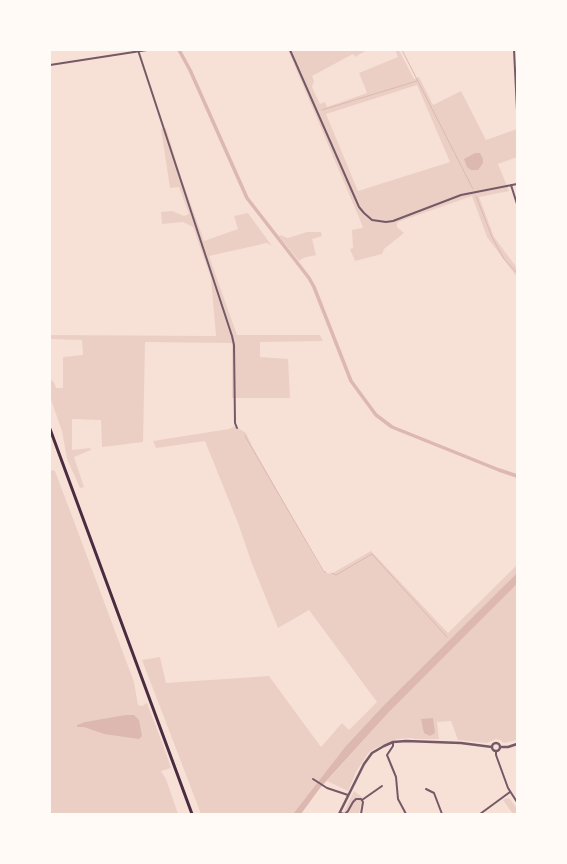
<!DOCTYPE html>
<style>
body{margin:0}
#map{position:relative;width:567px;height:864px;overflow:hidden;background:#f7e1d7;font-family:Roboto,sans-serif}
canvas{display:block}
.frame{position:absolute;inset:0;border:51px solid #fffaf5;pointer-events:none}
</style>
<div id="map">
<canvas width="567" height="864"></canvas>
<div class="frame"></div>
</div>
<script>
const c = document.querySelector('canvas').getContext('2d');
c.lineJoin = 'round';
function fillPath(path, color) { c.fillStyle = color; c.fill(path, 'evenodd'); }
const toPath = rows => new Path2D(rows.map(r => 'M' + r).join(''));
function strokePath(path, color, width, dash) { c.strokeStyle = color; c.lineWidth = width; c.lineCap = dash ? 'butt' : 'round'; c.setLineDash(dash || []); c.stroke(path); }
fillPath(toPath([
 [288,50,367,50,355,57,353,54,312,76,314,81,312,87,320,104,325,102,327,107,367,93,359,73,398,57,395,50,399,50,414,79,419,77,433,105,461,91,486,140,517,129,517,157,498,164,509,191,479,197,494,237,517,268,517,277,487,237,472,196,398,222,397,224,397,227,404,233,384,249,382,254,355,261,350,249,353,248,352,230,362,228,363,227],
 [417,85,450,162,358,191,326,114],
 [166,128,181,177,204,241,238,229,234,216,248,213,272,246,267,243,209,256,237,335,320,335,323,341,260,342,260,357,288,359,290,398,232,398,232,343,145,342,143,442,102,447,101,420,72,419,72,450,90,448,91,450,74,457,84,487,80,488,67,459,62,431,50,397,50,378,55,384,56,388,63,388,63,357,83,355,82,340,50,339,50,335,216,336,211,278,193,227,183,222,162,224,161,212,172,211,184,216,189,214,179,187,170,188,161,129],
 [307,232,321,232,322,236,312,239,316,255,303,258,299,261,279,236,280,235,288,238],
 [235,426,246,433,252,446,323,572,331,574,371,551,448,633,517,565,517,573,383,706,345,747,293,814,201,814,142,660,160,657,166,683,269,676,321,747,342,723,349,730,377,702,309,610,278,628,251,561,238,523,205,441,156,448,153,441,229,429],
 [50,470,55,471,75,524,134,682,138,705,142,706,147,703,163,745,171,768,161,771,166,779,178,814,50,814],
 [517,584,517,740,504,743,500,740,496,739,487,743,458,740,451,721,437,722,439,739,415,739,411,738,397,739,376,748,369,752,363,761,356,772,348,791,327,781,389,712],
 [354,791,362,797,359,814,343,814],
 [507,798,510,799,517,809,517,814,513,814,503,800]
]), '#ebcfc5');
fillPath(toPath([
 [475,153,480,153,483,159,483,163,478,170,471,170,467,167,464,159],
 [517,573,517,584,389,712,320,788,301,814,293,814,345,747,383,706],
 [126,715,134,715,139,720,142,736,139,739,104,734,84,727,77,727,77,725,85,722],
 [433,718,435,733,430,736,424,733,421,719]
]), '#dcb8b0');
strokePath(toPath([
 [402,50,473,189],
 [322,110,417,81],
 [476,196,492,237,504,259,517,273],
 [245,436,324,572,326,572],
 [331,573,336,575,372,554,447,637]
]), '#dcb8b0', 1);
strokePath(toPath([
 [179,50,190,70,247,198,309,278,314,287,351,381,376,415,392,427,499,470,517,476]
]), '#dcb8b0', 3.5);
strokePath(toPath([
 [138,50,232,336,234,345,235,423,237,428],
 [290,50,359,207,364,213,372,220,386,222,393,221,461,195,517,184],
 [514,50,517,110],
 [50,65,147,50],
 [511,185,517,204],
 [393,742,393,746,387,755,396,777,398,799,406,814],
 [496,751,496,755,508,788,517,802],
 [313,779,327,788,348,795],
 [426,789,434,793,442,814],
 [362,800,382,786],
 [340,813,345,814,348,811,353,802,356,799,361,799,363,802,361,814],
 [480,814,510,792]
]), '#755966', 2);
strokePath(toPath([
 '492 747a4 4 0 1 1 8 0a4 4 0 1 1-8 0Z',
 [500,747,508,747,517,744],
 [339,814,364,764,372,753,384,746,393,742,406,741,461,743,492,747]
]), '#755966', 2.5);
strokePath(toPath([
 [50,429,192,814]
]), '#4a2c40', 3);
</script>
